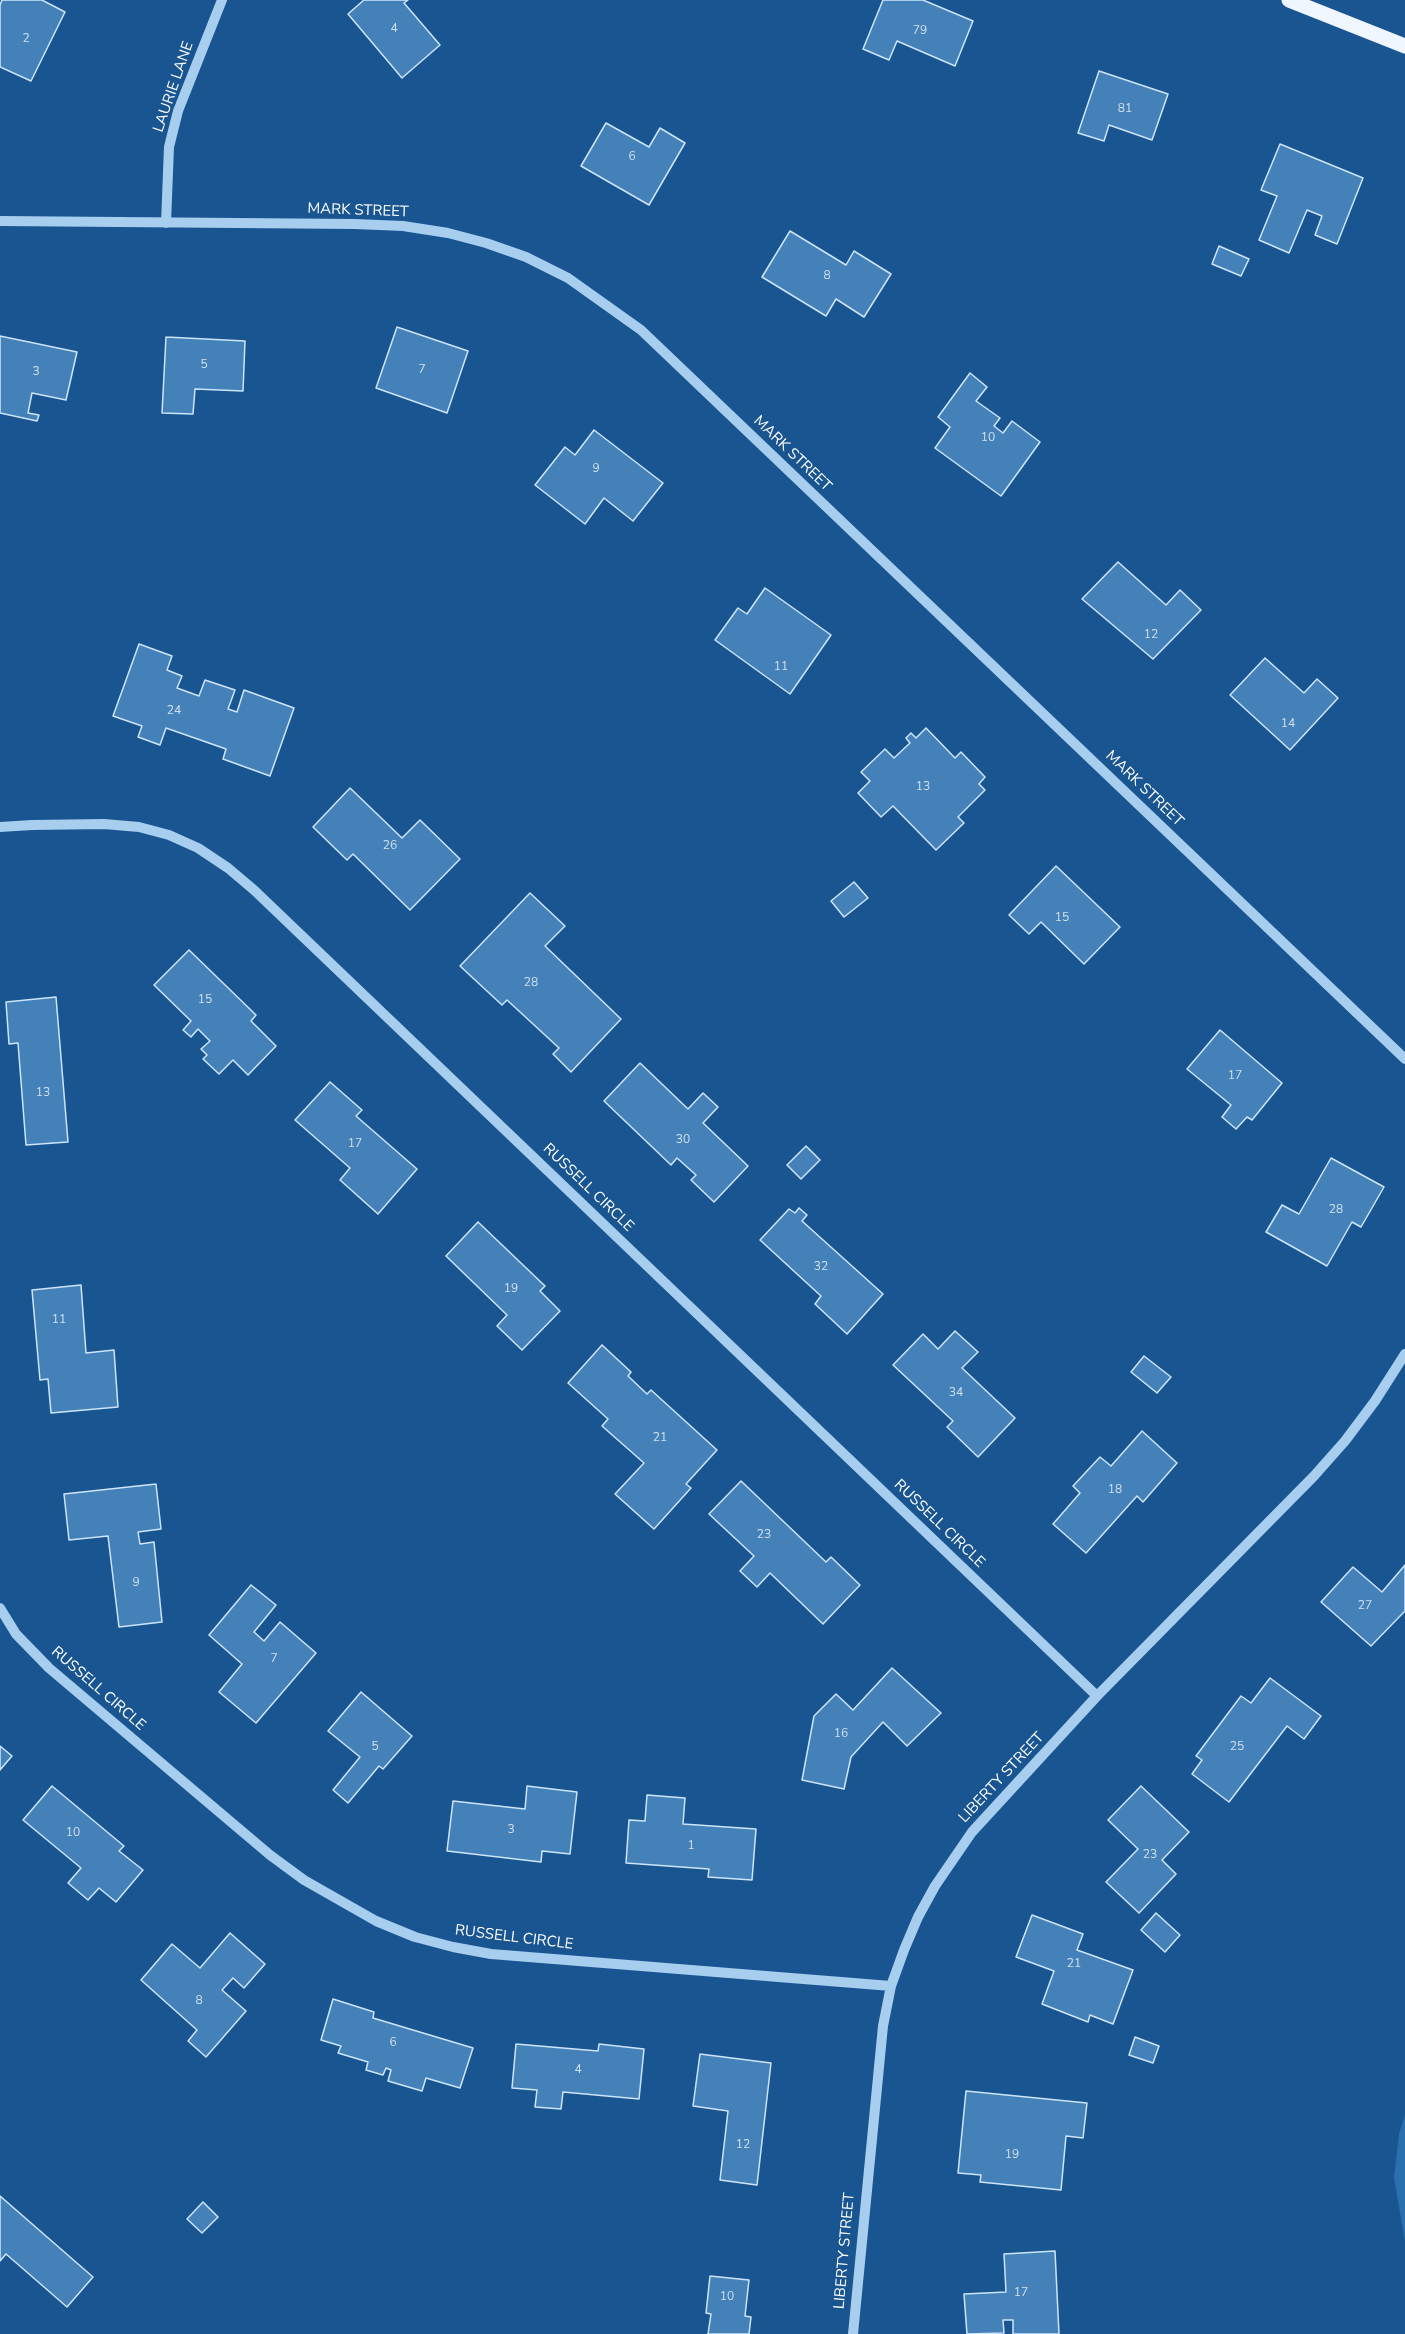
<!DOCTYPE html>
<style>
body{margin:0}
canvas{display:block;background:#195590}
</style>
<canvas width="1405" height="2334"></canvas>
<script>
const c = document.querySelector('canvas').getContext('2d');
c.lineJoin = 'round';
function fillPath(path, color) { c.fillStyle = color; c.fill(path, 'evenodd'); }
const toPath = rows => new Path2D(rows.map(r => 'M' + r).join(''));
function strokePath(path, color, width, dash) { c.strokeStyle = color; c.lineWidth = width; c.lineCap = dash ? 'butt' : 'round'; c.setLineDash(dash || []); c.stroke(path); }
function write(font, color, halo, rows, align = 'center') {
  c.font = font + ' "Nunito Sans",sans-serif'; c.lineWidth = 6; c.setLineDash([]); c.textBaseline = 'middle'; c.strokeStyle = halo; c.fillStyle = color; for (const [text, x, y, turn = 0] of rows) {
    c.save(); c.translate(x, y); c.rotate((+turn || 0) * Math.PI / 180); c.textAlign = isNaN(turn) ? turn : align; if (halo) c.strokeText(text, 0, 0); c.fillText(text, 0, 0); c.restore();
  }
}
fillPath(toPath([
 [1405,2115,1405,2241,1394,2178,1399,2134]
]), '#2b70ae');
const building = toPath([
 [2,0,42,0,65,12,31,81,0,67,0,5,2,0],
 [364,0,408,0,404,3,440,45,402,78,348,14,364,0],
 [883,0,923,0,973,21,955,66,897,41,889,60,863,49,883,0],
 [1099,71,1168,94,1152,140,1109,125,1104,141,1078,133,1099,71],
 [606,123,649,147,660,128,685,143,649,205,581,166,606,123],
 [1280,144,1363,178,1337,244,1315,235,1322,216,1307,210,1289,253,1259,240,1277,196,1261,190,1280,144],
 [790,231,846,265,854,251,891,274,864,317,836,299,826,316,762,277,790,231],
 [1219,246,1249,259,1241,276,1212,264,1219,246],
 [397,327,468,351,447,413,376,388,397,327],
 [0,336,77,352,66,400,32,393,28,413,39,415,37,421,0,413,0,336],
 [166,337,245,341,243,391,195,389,193,414,162,413,166,337],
 [970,373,987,387,976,401,1000,418,994,426,1003,433,1012,421,1040,442,1001,496,935,448,950,427,938,417,970,373],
 [594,430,663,483,633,521,604,498,585,524,535,485,565,447,575,455,594,430],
 [1118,562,1166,605,1180,590,1201,610,1153,659,1082,599,1118,562],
 [765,588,831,635,790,694,715,640,738,608,747,614,765,588],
 [139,644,172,656,167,670,182,676,177,688,199,696,205,680,235,690,228,709,237,712,244,690,294,708,270,776,223,759,226,749,166,728,160,745,138,737,142,726,113,716,139,644],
 [1265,658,1304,693,1317,679,1338,698,1290,750,1230,695,1265,658],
 [926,728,955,758,961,752,985,777,979,784,985,790,958,817,964,823,936,850,893,806,881,817,858,793,870,781,861,772,885,749,894,758,910,743,906,738,911,733,916,738,926,728],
 [350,788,402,838,420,820,460,859,410,910,353,854,347,860,313,827,350,788],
 [1056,866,1120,927,1084,964,1041,922,1029,934,1009,915,1056,866],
 [854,882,868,898,844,917,831,901,854,882],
 [530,893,565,926,545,946,621,1019,571,1072,553,1054,559,1048,507,1000,502,1005,460,966,530,893],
 [189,950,256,1015,251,1021,276,1046,248,1075,233,1060,219,1074,203,1059,207,1055,201,1049,210,1041,198,1029,191,1037,183,1030,191,1021,154,985,189,950],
 [56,997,68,1142,26,1145,18,1043,9,1044,6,1002,56,997],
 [1220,1030,1282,1083,1252,1120,1247,1117,1236,1129,1222,1117,1231,1105,1187,1069,1220,1030],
 [640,1063,688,1109,703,1093,718,1107,703,1123,748,1166,714,1202,691,1180,696,1175,677,1158,671,1165,604,1101,640,1063],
 [330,1082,362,1110,356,1116,417,1169,378,1214,340,1180,350,1168,295,1120,330,1082],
 [806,1146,820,1160,801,1179,787,1165,806,1146],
 [1331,1158,1384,1187,1361,1227,1352,1222,1327,1266,1266,1232,1282,1205,1299,1214,1331,1158],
 [799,1208,807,1215,802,1221,883,1294,847,1334,815,1304,821,1296,760,1240,789,1209,795,1213,799,1208],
 [478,1222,545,1286,540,1291,560,1311,522,1350,497,1326,507,1315,446,1256,478,1222],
 [81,1285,86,1353,114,1350,118,1407,51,1413,48,1379,40,1380,32,1290,81,1285],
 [955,1331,978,1352,962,1368,1015,1418,978,1457,947,1427,953,1421,893,1365,923,1334,938,1349,955,1331],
 [602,1345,631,1372,628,1376,647,1394,651,1390,717,1450,686,1484,691,1488,654,1529,615,1494,644,1463,602,1426,608,1419,568,1383,602,1345],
 [1144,1356,1171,1377,1157,1393,1131,1372,1144,1356],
 [1142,1431,1177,1463,1143,1502,1137,1496,1086,1553,1053,1524,1080,1493,1073,1486,1100,1457,1111,1466,1142,1431],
 [741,1481,826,1562,831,1557,860,1585,823,1624,770,1573,757,1587,740,1571,754,1556,709,1514,741,1481],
 [156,1484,161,1529,138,1532,140,1544,154,1542,162,1622,119,1627,108,1536,69,1540,64,1494,156,1484],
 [1405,1565,1405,1611,1371,1646,1321,1602,1353,1567,1382,1592,1405,1565],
 [251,1585,276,1605,254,1632,264,1641,280,1622,316,1653,256,1723,219,1692,242,1664,209,1635,251,1585],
 [892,1668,941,1713,907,1746,883,1722,851,1757,844,1789,802,1780,814,1716,836,1694,853,1710,892,1668],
 [1270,1678,1321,1716,1304,1739,1287,1726,1229,1802,1192,1774,1202,1760,1196,1756,1241,1696,1251,1703,1270,1678],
 [361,1692,412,1736,383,1769,379,1766,348,1803,333,1790,360,1757,328,1731,361,1692],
 [0,1746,12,1756,0,1770,0,1746],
 [52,1786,124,1846,119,1851,143,1870,116,1902,99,1888,88,1900,68,1883,81,1868,23,1820,52,1786],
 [527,1786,577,1792,570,1854,542,1851,541,1862,447,1851,453,1801,525,1809,527,1786],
 [1141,1786,1189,1832,1162,1860,1176,1874,1139,1913,1106,1882,1138,1849,1108,1820,1141,1786],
 [647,1795,685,1798,683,1824,756,1829,752,1880,708,1877,709,1869,626,1863,629,1820,645,1821,647,1795],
 [1156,1913,1180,1935,1165,1952,1141,1930,1156,1913],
 [1032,1915,1083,1934,1077,1950,1133,1970,1113,2024,1090,2015,1088,2022,1042,2004,1054,1971,1016,1957,1032,1915],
 [230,1933,265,1964,244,1988,233,1978,222,1990,246,2011,206,2057,188,2041,197,2030,141,1980,172,1944,200,1968,230,1933],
 [333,1999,374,2012,373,2018,473,2048,460,2088,426,2078,422,2091,388,2081,391,2070,386,2068,383,2075,366,2070,368,2062,338,2053,341,2046,321,2040,333,1999],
 [1135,2037,1159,2046,1153,2063,1129,2055,1135,2037],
 [516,2044,598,2051,599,2044,644,2049,639,2099,563,2092,561,2109,535,2107,537,2090,512,2088,516,2044],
 [700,2054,771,2063,757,2185,720,2180,728,2111,693,2106,700,2054],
 [966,2091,1087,2103,1083,2138,1066,2136,1061,2190,980,2182,981,2175,958,2173,966,2091],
 [0,2196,93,2277,67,2307,6,2254,0,2261,0,2196],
 [203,2202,218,2217,202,2233,187,2219,203,2202],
 [1055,2251,1059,2334,1013,2334,1013,2320,1003,2320,1004,2333,967,2334,964,2294,1006,2292,1004,2254,1055,2251],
 [710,2276,749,2280,745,2316,751,2317,749,2334,708,2334,711,2314,706,2313,710,2276]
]);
fillPath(building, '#4581b9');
strokePath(building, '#cde5fb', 1.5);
strokePath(toPath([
 [0,221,355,224,403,226,448,233,486,243,526,257,568,278,641,330,1405,1059],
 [166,223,169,147,178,111,222,0],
 [0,827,32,825,104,824,139,827,169,835,198,848,228,868,254,890,1097,1696],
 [0,1608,16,1634,49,1668,270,1855,304,1880,376,1921,415,1937,453,1947,491,1954,891,1986],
 [853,2334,883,2026,891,1986,904,1950,918,1917,935,1886,972,1832,1097,1696,1314,1476,1345,1441,1375,1401,1405,1354]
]), '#a7cdef', 10);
strokePath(toPath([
 [1289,0,1405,46]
]), '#eff6ff', 15);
write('12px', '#d0e0ee', null, [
 ["4",394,29],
 ["79",920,31],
 ["2",26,39],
 ["81",1125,109],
 ["6",632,157],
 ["8",827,276],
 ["5",204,365],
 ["7",422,370],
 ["3",36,372],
 ["10",988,438],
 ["9",596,469],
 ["12",1151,635],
 ["11",781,667],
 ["24",174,711],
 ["14",1288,724],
 ["13",923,787],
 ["26",390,846],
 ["15",1062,918],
 ["28",531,983],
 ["15",205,1000],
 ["17",1235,1076],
 ["13",43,1093],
 ["30",683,1140],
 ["17",355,1144],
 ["28",1336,1210],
 ["32",821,1267],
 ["19",511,1289],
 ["11",59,1320],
 ["34",956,1393],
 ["21",660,1438],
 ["18",1115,1490],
 ["23",764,1535],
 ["9",136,1583],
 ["27",1365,1606],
 ["7",274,1659],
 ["16",841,1734],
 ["5",375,1747],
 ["25",1237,1747],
 ["3",511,1830],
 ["10",73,1833],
 ["1",691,1846],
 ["23",1150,1855],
 ["21",1074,1964],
 ["8",199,2001],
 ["6",393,2043],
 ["4",578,2070],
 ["12",743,2145],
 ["19",1012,2155],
 ["17",1021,2293],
 ["10",727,2297]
]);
write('15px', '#fff', '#195590', [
 ["LAURIE LANE",174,87,-71],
 ["MARK STREET",358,211,2],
 ["MARK STREET",792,454,44],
 ["MARK STREET",1144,789,44],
 ["RUSSELL CIRCLE",588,1188,44],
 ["RUSSELL CIRCLE",939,1524,44],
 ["RUSSELL CIRCLE",98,1689,41],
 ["LIBERTY STREET",1002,1778,-47],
 ["RUSSELL CIRCLE",514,1938,7],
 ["LIBERTY STREET",845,2251,-85]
]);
</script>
